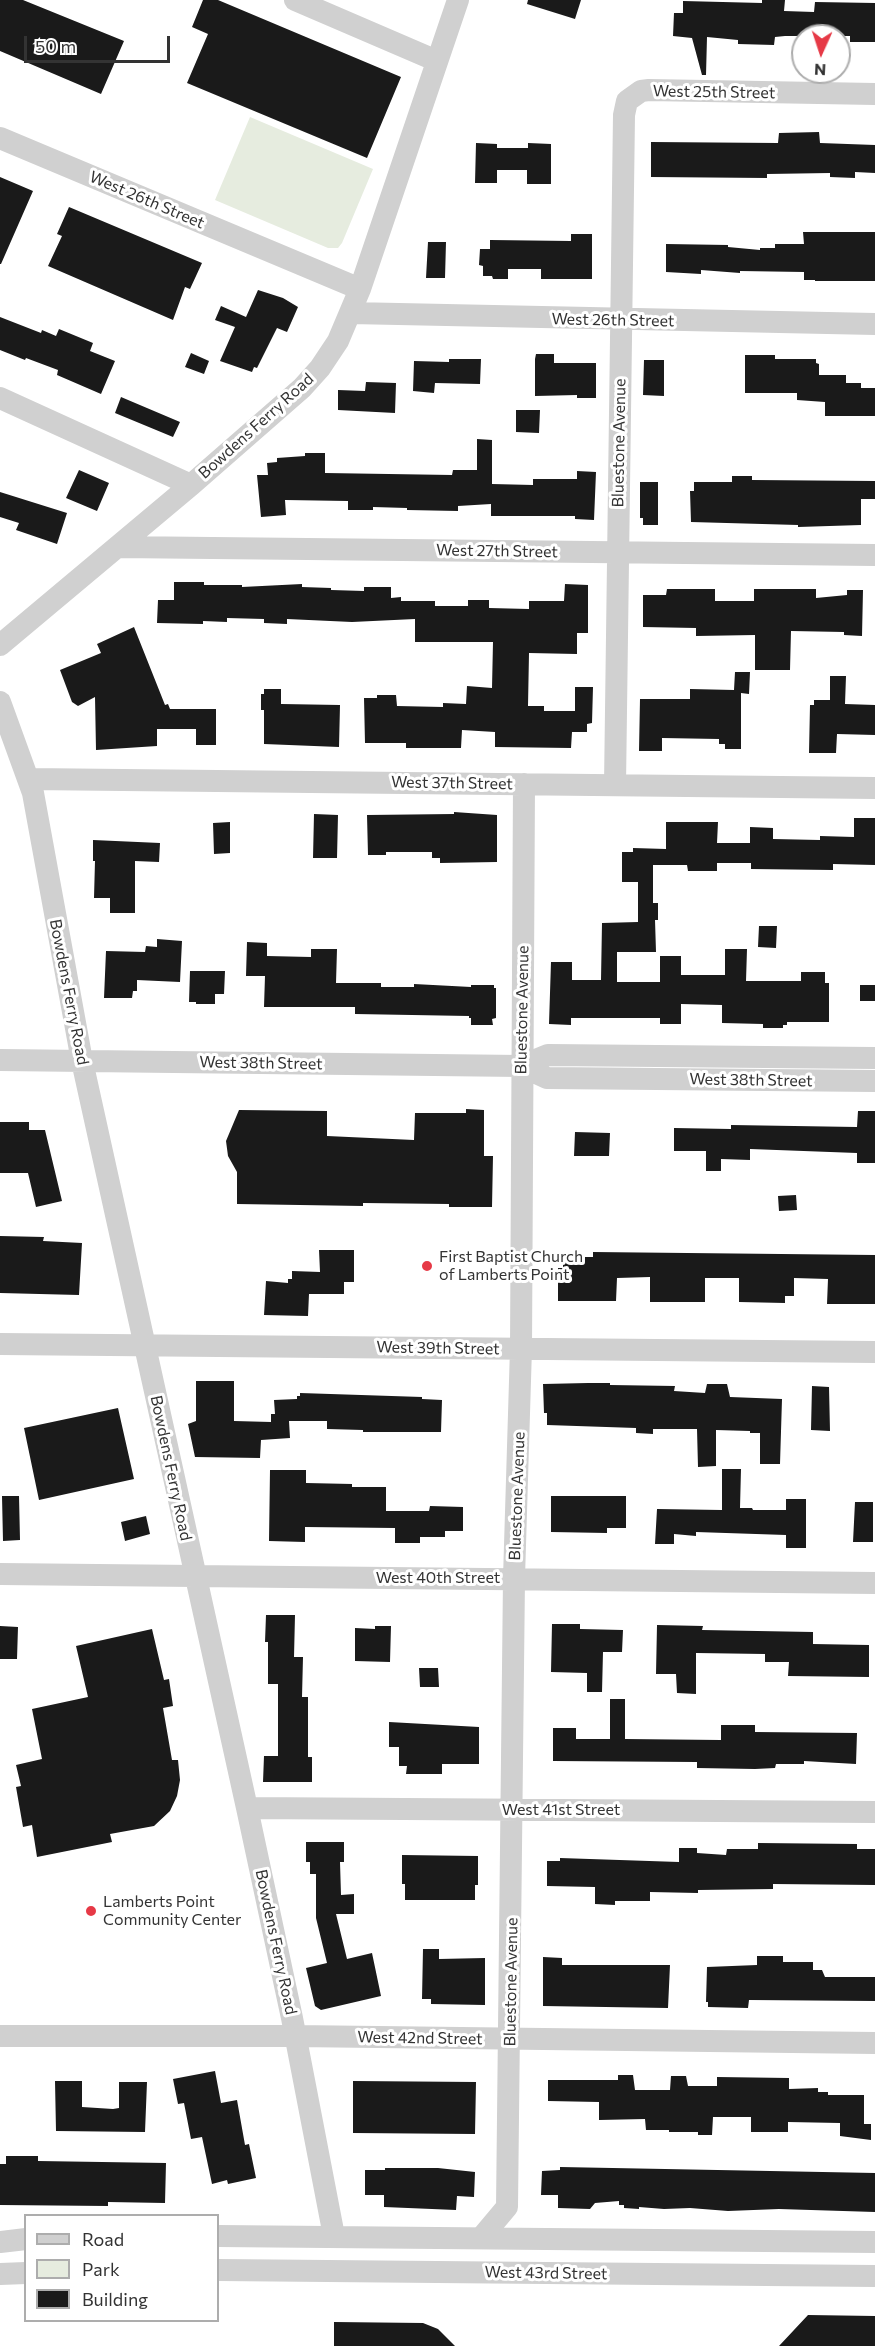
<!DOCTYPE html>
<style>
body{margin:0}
#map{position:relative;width:875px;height:2346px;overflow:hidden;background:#fff;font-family:Commissioner,sans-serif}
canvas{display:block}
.legend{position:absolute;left:24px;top:2214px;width:195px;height:108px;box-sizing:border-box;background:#fff;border:2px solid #adadad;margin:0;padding:8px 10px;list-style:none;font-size:18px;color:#333}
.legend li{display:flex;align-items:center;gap:12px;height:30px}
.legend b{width:30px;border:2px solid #adadad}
.north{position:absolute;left:791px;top:24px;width:60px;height:60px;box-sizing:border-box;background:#fff;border:2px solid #adadad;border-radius:50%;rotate:183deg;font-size:16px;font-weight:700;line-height:24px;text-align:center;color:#333}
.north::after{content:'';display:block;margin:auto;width:21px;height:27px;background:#e63946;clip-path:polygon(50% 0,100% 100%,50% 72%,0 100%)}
.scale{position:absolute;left:24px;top:36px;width:146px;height:27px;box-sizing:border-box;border:3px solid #333;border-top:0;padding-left:8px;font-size:18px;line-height:21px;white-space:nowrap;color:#333;-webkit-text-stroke:4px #fff;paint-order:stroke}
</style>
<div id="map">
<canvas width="875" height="2346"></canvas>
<ul class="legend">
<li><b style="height:8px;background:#d0d0d0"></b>Road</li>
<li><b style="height:16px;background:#e6ecdf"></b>Park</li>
<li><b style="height:16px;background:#1a1a1a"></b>Building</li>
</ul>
<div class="north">N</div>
<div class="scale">50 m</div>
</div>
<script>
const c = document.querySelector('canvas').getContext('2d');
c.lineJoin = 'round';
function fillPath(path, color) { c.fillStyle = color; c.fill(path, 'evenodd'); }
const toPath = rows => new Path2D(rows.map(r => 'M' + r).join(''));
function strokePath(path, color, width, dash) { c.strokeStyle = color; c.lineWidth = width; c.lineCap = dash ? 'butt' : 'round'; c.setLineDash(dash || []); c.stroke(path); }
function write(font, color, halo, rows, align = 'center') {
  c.font = font + ' Commissioner,sans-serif'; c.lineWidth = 6; c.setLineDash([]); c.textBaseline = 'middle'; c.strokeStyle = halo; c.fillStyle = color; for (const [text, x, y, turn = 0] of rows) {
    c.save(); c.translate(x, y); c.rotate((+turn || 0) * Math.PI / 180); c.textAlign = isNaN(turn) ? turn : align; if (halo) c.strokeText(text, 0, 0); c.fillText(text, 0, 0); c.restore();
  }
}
fillPath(toPath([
 [250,117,373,169,342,243,338,248,328,248,215,200]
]), '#e6ecdf');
fillPath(toPath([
 [0,0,23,0,124,41,101,94,0,51],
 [203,0,218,0,401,77,367,158,187,83,208,34,192,27],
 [528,0,581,0,575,19,527,4],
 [762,0,785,0,784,11,814,12,815,2,875,3,875,42,850,42,850,36,785,36,775,37,774,45,738,44,738,40,707,37,706,75,702,75,692,38,673,36,674,13,683,13,683,1,762,3],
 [819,132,820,143,875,145,875,173,855,172,855,178,830,177,830,173,767,174,767,178,651,177,651,142,778,143,779,133],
 [476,143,497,144,497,148,528,148,528,143,551,144,551,184,527,184,527,170,497,170,497,183,475,183],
 [0,177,33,191,1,264,0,264],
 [69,207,202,263,190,289,185,287,173,320,48,266,62,236,57,234],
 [803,232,875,232,875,281,815,281,815,280,804,280,804,272,740,271,740,273,701,270,701,274,666,272,666,244,728,245,728,247,760,250,760,248,775,248,775,244,804,244],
 [571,234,592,234,592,279,541,279,541,269,508,269,508,279,493,279,492,276,483,276,483,266,479,265,480,249,490,249,490,240,571,241],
 [428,242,446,242,445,278,426,278],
 [258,290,283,298,298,307,287,332,277,328,257,368,254,367,252,372,220,361,235,327,215,320,221,306,246,317],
 [0,317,41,333,42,330,56,336,59,329,93,343,90,351,115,361,101,394,57,375,58,370,26,358,25,360,0,350],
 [191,353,209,361,204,374,185,367],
 [536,354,554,354,554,363,596,363,596,398,577,398,577,395,535,396,535,359],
 [745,355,775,355,775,359,816,359,816,363,819,364,819,375,846,375,846,383,861,383,861,388,875,388,875,416,825,416,825,402,797,400,797,393,745,393],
 [449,359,481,359,480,384,435,383,434,393,413,391,414,361,449,362],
 [644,360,664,360,664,396,643,395],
 [366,382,396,383,395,413,338,410,338,390,365,391],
 [121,397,180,422,173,437,115,413],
 [516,410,540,410,539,433,516,432],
 [477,439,492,440,492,484,533,485,533,479,577,479,577,471,596,472,594,520,575,519,575,516,491,516,491,504,458,506,458,511,407,510,407,508,373,507,373,510,348,510,348,501,285,500,286,515,261,517,257,475,268,475,267,463,277,462,277,458,305,456,305,453,325,453,325,473,452,475,453,470,477,470],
 [79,470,109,483,97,511,66,498],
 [732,476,752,476,752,480,875,481,875,499,861,499,861,525,798,527,798,525,691,522,690,491,694,491,694,482,732,482],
 [640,482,658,482,658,525,643,525,643,518,640,518],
 [0,492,67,513,57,544,16,530,19,523,0,517],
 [174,582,204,582,204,585,242,585,242,587,302,584,302,587,331,588,331,590,364,591,364,587,391,587,391,598,401,597,401,601,435,601,435,606,468,606,468,600,489,600,489,608,529,609,529,601,564,601,565,584,588,585,588,633,577,633,577,654,529,653,528,706,544,706,544,711,575,711,575,687,593,687,592,723,587,724,587,732,572,732,571,748,495,747,495,732,462,730,461,748,406,748,406,743,365,743,364,698,377,698,377,695,396,695,397,706,443,707,443,703,466,704,467,686,492,688,493,642,415,642,415,619,352,622,287,619,287,624,264,623,264,619,227,618,227,622,203,621,203,624,157,623,158,600,174,600],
 [667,589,715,589,715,601,754,601,754,589,816,589,816,598,847,595,847,590,863,590,862,636,844,635,844,632,791,631,790,670,755,670,755,635,696,636,696,628,643,627,643,595,666,595],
 [134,627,165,705,168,704,170,709,216,709,216,745,196,745,196,729,157,729,157,746,96,750,95,697,78,706,72,702,60,670,101,653,97,644],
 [735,672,750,672,749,694,741,693,741,749,725,749,725,744,719,744,719,739,662,738,662,751,639,751,640,699,690,699,690,689,734,690],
 [830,676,846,676,845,704,875,705,875,735,837,734,836,753,809,753,810,705,814,705,814,700,830,700],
 [264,689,281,689,281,704,340,705,339,747,264,744,264,710,261,710,261,694,264,694],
 [454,812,497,815,497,862,440,863,440,858,432,858,432,852,386,852,386,855,368,855,367,815,454,814],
 [314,814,338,815,337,858,313,858],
 [854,818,875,818,875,865,833,864,833,870,751,869,751,863,717,863,717,871,688,871,687,865,653,865,653,903,658,903,658,920,655,920,656,952,617,952,617,982,660,982,660,956,681,956,681,975,725,975,725,949,747,949,746,981,801,981,801,972,825,972,825,983,829,983,829,1022,787,1022,787,1025,783,1025,783,1028,763,1028,763,1024,722,1023,722,1005,681,1004,681,1024,660,1024,660,1018,571,1018,571,1025,549,1024,551,962,572,962,572,980,601,980,602,923,638,922,638,882,622,882,622,852,633,852,633,848,666,849,666,822,718,822,717,843,750,843,750,827,773,828,773,839,820,840,820,836,854,837],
 [230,822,230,853,214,854,213,823],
 [93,840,160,843,159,862,135,861,135,913,110,913,110,898,94,898,95,861,93,861],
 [759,926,777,926,776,948,758,947],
 [157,939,182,941,180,982,137,980,137,991,133,991,132,998,104,998,106,951,145,952,146,946,157,947],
 [247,942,267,943,267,956,311,957,311,949,337,949,336,983,381,983,381,987,414,987,414,984,471,987,471,985,494,985,494,988,496,988,496,1018,492,1019,493,1025,471,1025,471,1018,469,1018,469,1016,355,1014,355,1007,264,1007,265,976,246,976],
 [190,971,225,971,224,994,215,994,215,1004,196,1004,196,1002,189,1002],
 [860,985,875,985,875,1001,860,1001],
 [466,1109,484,1110,484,1156,493,1156,492,1207,449,1207,449,1204,363,1203,363,1206,237,1204,237,1172,228,1156,226,1141,239,1110,327,1111,327,1136,414,1140,415,1113,466,1113],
 [858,1111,875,1111,875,1163,857,1163,857,1153,750,1149,750,1160,721,1159,721,1171,706,1171,706,1151,674,1151,674,1128,731,1129,731,1125,857,1127],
 [0,1122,29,1122,29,1130,45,1130,62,1201,36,1207,28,1173,0,1173],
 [575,1132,610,1133,609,1156,574,1156],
 [796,1195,797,1210,779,1211,778,1196],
 [0,1236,44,1237,43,1241,82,1243,79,1295,0,1293],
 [319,1250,354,1250,354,1282,344,1282,344,1294,309,1294,308,1316,264,1315,266,1281,288,1283,288,1279,292,1279,292,1271,320,1272],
 [593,1252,875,1255,875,1304,827,1304,828,1279,794,1278,794,1296,785,1296,785,1303,739,1302,739,1278,705,1278,705,1302,650,1302,650,1277,617,1278,616,1301,558,1301,558,1268,563,1268,563,1257,593,1257],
 [196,1381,234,1381,234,1421,271,1422,271,1414,275,1414,274,1400,297,1399,297,1396,300,1396,300,1393,422,1397,422,1399,442,1400,441,1432,363,1432,363,1430,327,1429,327,1421,289,1421,290,1438,261,1440,260,1458,195,1457,188,1424,196,1421],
 [588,1383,610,1383,610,1385,675,1386,674,1391,705,1393,707,1384,727,1384,730,1397,782,1399,780,1464,760,1464,760,1433,750,1433,750,1431,716,1430,716,1466,698,1467,697,1429,653,1429,653,1434,636,1433,636,1428,547,1425,547,1413,544,1413,543,1384],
 [812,1386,829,1387,830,1431,811,1430],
 [118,1408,134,1479,39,1500,24,1428],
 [722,1469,741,1469,740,1508,752,1508,753,1510,786,1510,786,1499,806,1499,806,1548,786,1548,786,1535,696,1532,696,1536,674,1534,674,1544,655,1544,657,1509,722,1510],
 [270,1470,306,1470,306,1483,352,1484,352,1487,386,1487,386,1511,429,1511,430,1506,463,1507,463,1531,445,1531,445,1537,420,1537,420,1543,395,1543,395,1528,305,1527,305,1542,269,1541],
 [2,1496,19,1496,20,1540,3,1541],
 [551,1496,626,1496,626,1528,607,1528,607,1533,551,1532],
 [855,1502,873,1502,873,1542,853,1542],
 [146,1516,150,1534,125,1541,121,1522],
 [266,1615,295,1615,294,1657,303,1657,302,1697,308,1697,308,1757,312,1757,312,1782,263,1782,264,1756,278,1756,278,1684,268,1684,268,1642,265,1642],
 [552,1624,580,1624,580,1629,623,1630,622,1652,603,1652,602,1692,587,1692,587,1673,551,1672],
 [657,1625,703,1626,702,1630,813,1632,813,1644,869,1645,869,1677,788,1676,789,1662,765,1662,765,1654,696,1653,696,1694,677,1693,676,1674,656,1674],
 [0,1626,18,1627,17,1659,0,1659],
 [375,1626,391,1626,390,1662,355,1661,355,1628,375,1629],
 [152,1629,164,1680,169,1679,173,1706,163,1708,172,1760,178,1760,180,1780,177,1796,170,1811,154,1826,110,1834,112,1842,37,1857,32,1825,23,1827,16,1787,21,1786,16,1765,42,1759,32,1709,88,1697,76,1646],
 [419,1668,438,1668,439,1687,420,1687],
 [610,1699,625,1699,625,1739,721,1740,721,1725,755,1725,755,1732,857,1733,856,1764,804,1761,804,1764,776,1764,775,1768,755,1769,697,1768,697,1762,553,1761,553,1728,576,1728,576,1739,610,1739],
 [389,1722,479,1727,479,1764,442,1764,442,1774,406,1774,407,1766,399,1766,399,1747,389,1747],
 [306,1842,344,1842,344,1862,340,1862,341,1895,354,1894,354,1914,336,1914,347,1959,372,1953,381,1996,321,2010,315,2006,306,1968,327,1963,316,1918,316,1874,310,1874,310,1862,306,1862],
 [758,1843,857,1844,857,1849,875,1849,875,1885,773,1884,773,1889,698,1890,698,1893,650,1892,650,1901,615,1901,615,1905,595,1904,595,1887,547,1886,547,1861,560,1861,560,1858,679,1862,679,1848,697,1848,697,1853,726,1855,727,1849,758,1849],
 [402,1855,478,1856,478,1885,475,1885,475,1900,405,1900,405,1884,402,1884],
 [423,1949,439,1949,439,1959,485,1958,485,2005,431,2004,431,1999,422,1999],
 [757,1956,783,1956,783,1962,813,1962,813,1970,822,1970,825,1977,875,1977,875,2001,749,2000,748,2008,708,2007,708,2002,706,2002,707,1967,757,1965],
 [543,1957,562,1958,562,1965,670,1965,668,2008,543,2006],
 [215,2071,221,2103,237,2100,245,2145,249,2144,256,2178,228,2184,227,2180,212,2184,202,2137,191,2139,184,2103,178,2104,173,2079],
 [618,2075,633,2075,635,2090,670,2090,671,2076,686,2076,688,2086,717,2086,717,2077,789,2078,789,2089,818,2088,818,2092,828,2092,828,2095,864,2095,864,2124,871,2124,871,2140,840,2136,840,2123,788,2122,788,2132,751,2132,751,2117,713,2117,712,2135,698,2135,698,2132,669,2132,669,2130,646,2130,645,2119,599,2120,599,2102,548,2101,548,2080,618,2080],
 [55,2081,82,2081,82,2107,113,2109,119,2108,119,2082,147,2082,145,2132,56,2131],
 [353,2081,476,2082,475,2134,353,2133],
 [6,2156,38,2156,38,2161,166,2163,165,2203,108,2202,108,2206,0,2205,0,2164,6,2164],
 [560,2167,875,2173,875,2212,779,2209,728,2211,690,2208,664,2209,639,2207,639,2209,624,2208,624,2205,619,2205,619,2201,595,2203,590,2209,558,2208,558,2195,541,2195,542,2171,560,2170],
 [385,2168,438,2168,475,2172,474,2197,457,2196,456,2210,384,2207,384,2195,365,2195,365,2170,385,2170],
 [808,2315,875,2316,875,2346,779,2346],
 [334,2322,423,2323,438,2329,455,2346,334,2346]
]), '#1a1a1a');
strokePath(toPath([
 [295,0,437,61],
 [0,138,360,289],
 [351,313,875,324],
 [0,398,191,485],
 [118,547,875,555],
 [0,645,191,485,302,388,320,368,338,341,360,289,458,0],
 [0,702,33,793,82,1061,247,1808,292,2018,334,2236],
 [29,779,875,788],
 [615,785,624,115,627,101,641,91,649,90,875,94],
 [0,1060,521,1066,548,1055,875,1058],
 [521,1066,547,1078,875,1081],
 [0,1344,875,1352],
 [0,1574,875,1583],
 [247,1808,875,1812],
 [0,2036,295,2036,875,2043],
 [218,2236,875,2242],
 [481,2238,507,2207,514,1578,521,1348,524,784],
 [0,2242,26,2239],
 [218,2270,875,2276],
 [0,2274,26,2273]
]), '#d0d0d0', 22);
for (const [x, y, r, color] of [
 [427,1266,6,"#e63946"],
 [91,1911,6,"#e63946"]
]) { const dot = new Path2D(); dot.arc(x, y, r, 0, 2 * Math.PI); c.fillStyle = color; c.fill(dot); strokePath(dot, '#fff', 2); }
write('16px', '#333', '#fff', [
 ["West 25th Street",714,92,1],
 ["West 26th Street",147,200,23],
 ["West 26th Street",613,320,1],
 ["Bowdens Ferry Road",256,426,-42],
 ["Bluestone Avenue",619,443,-89],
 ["West 27th Street",497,551,1],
 ["West 37th Street",452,783,1],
 ["Bowdens Ferry Road",69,992,79],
 ["Bluestone Avenue",522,1010,-89],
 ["West 38th Street",261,1063,1],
 ["West 38th Street",751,1080,1],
 ["West 39th Street",438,1348,1],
 ["Bowdens Ferry Road",171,1468,78],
 ["Bluestone Avenue",517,1496,-88],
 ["West 40th Street",438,1578],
 ["West 41st Street",561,1810],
 ["Bowdens Ferry Road",276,1942,78],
 ["Bluestone Avenue",511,1982,-89],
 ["West 42nd Street",420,2038,1],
 ["West 43rd Street",546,2273,1]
]);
write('16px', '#333', '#fff', [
 ["First Baptist Church",439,1257],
 ["of Lamberts Point",439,1275],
 ["Lamberts Point",103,1902],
 ["Community Center",103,1920]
], 'left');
</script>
